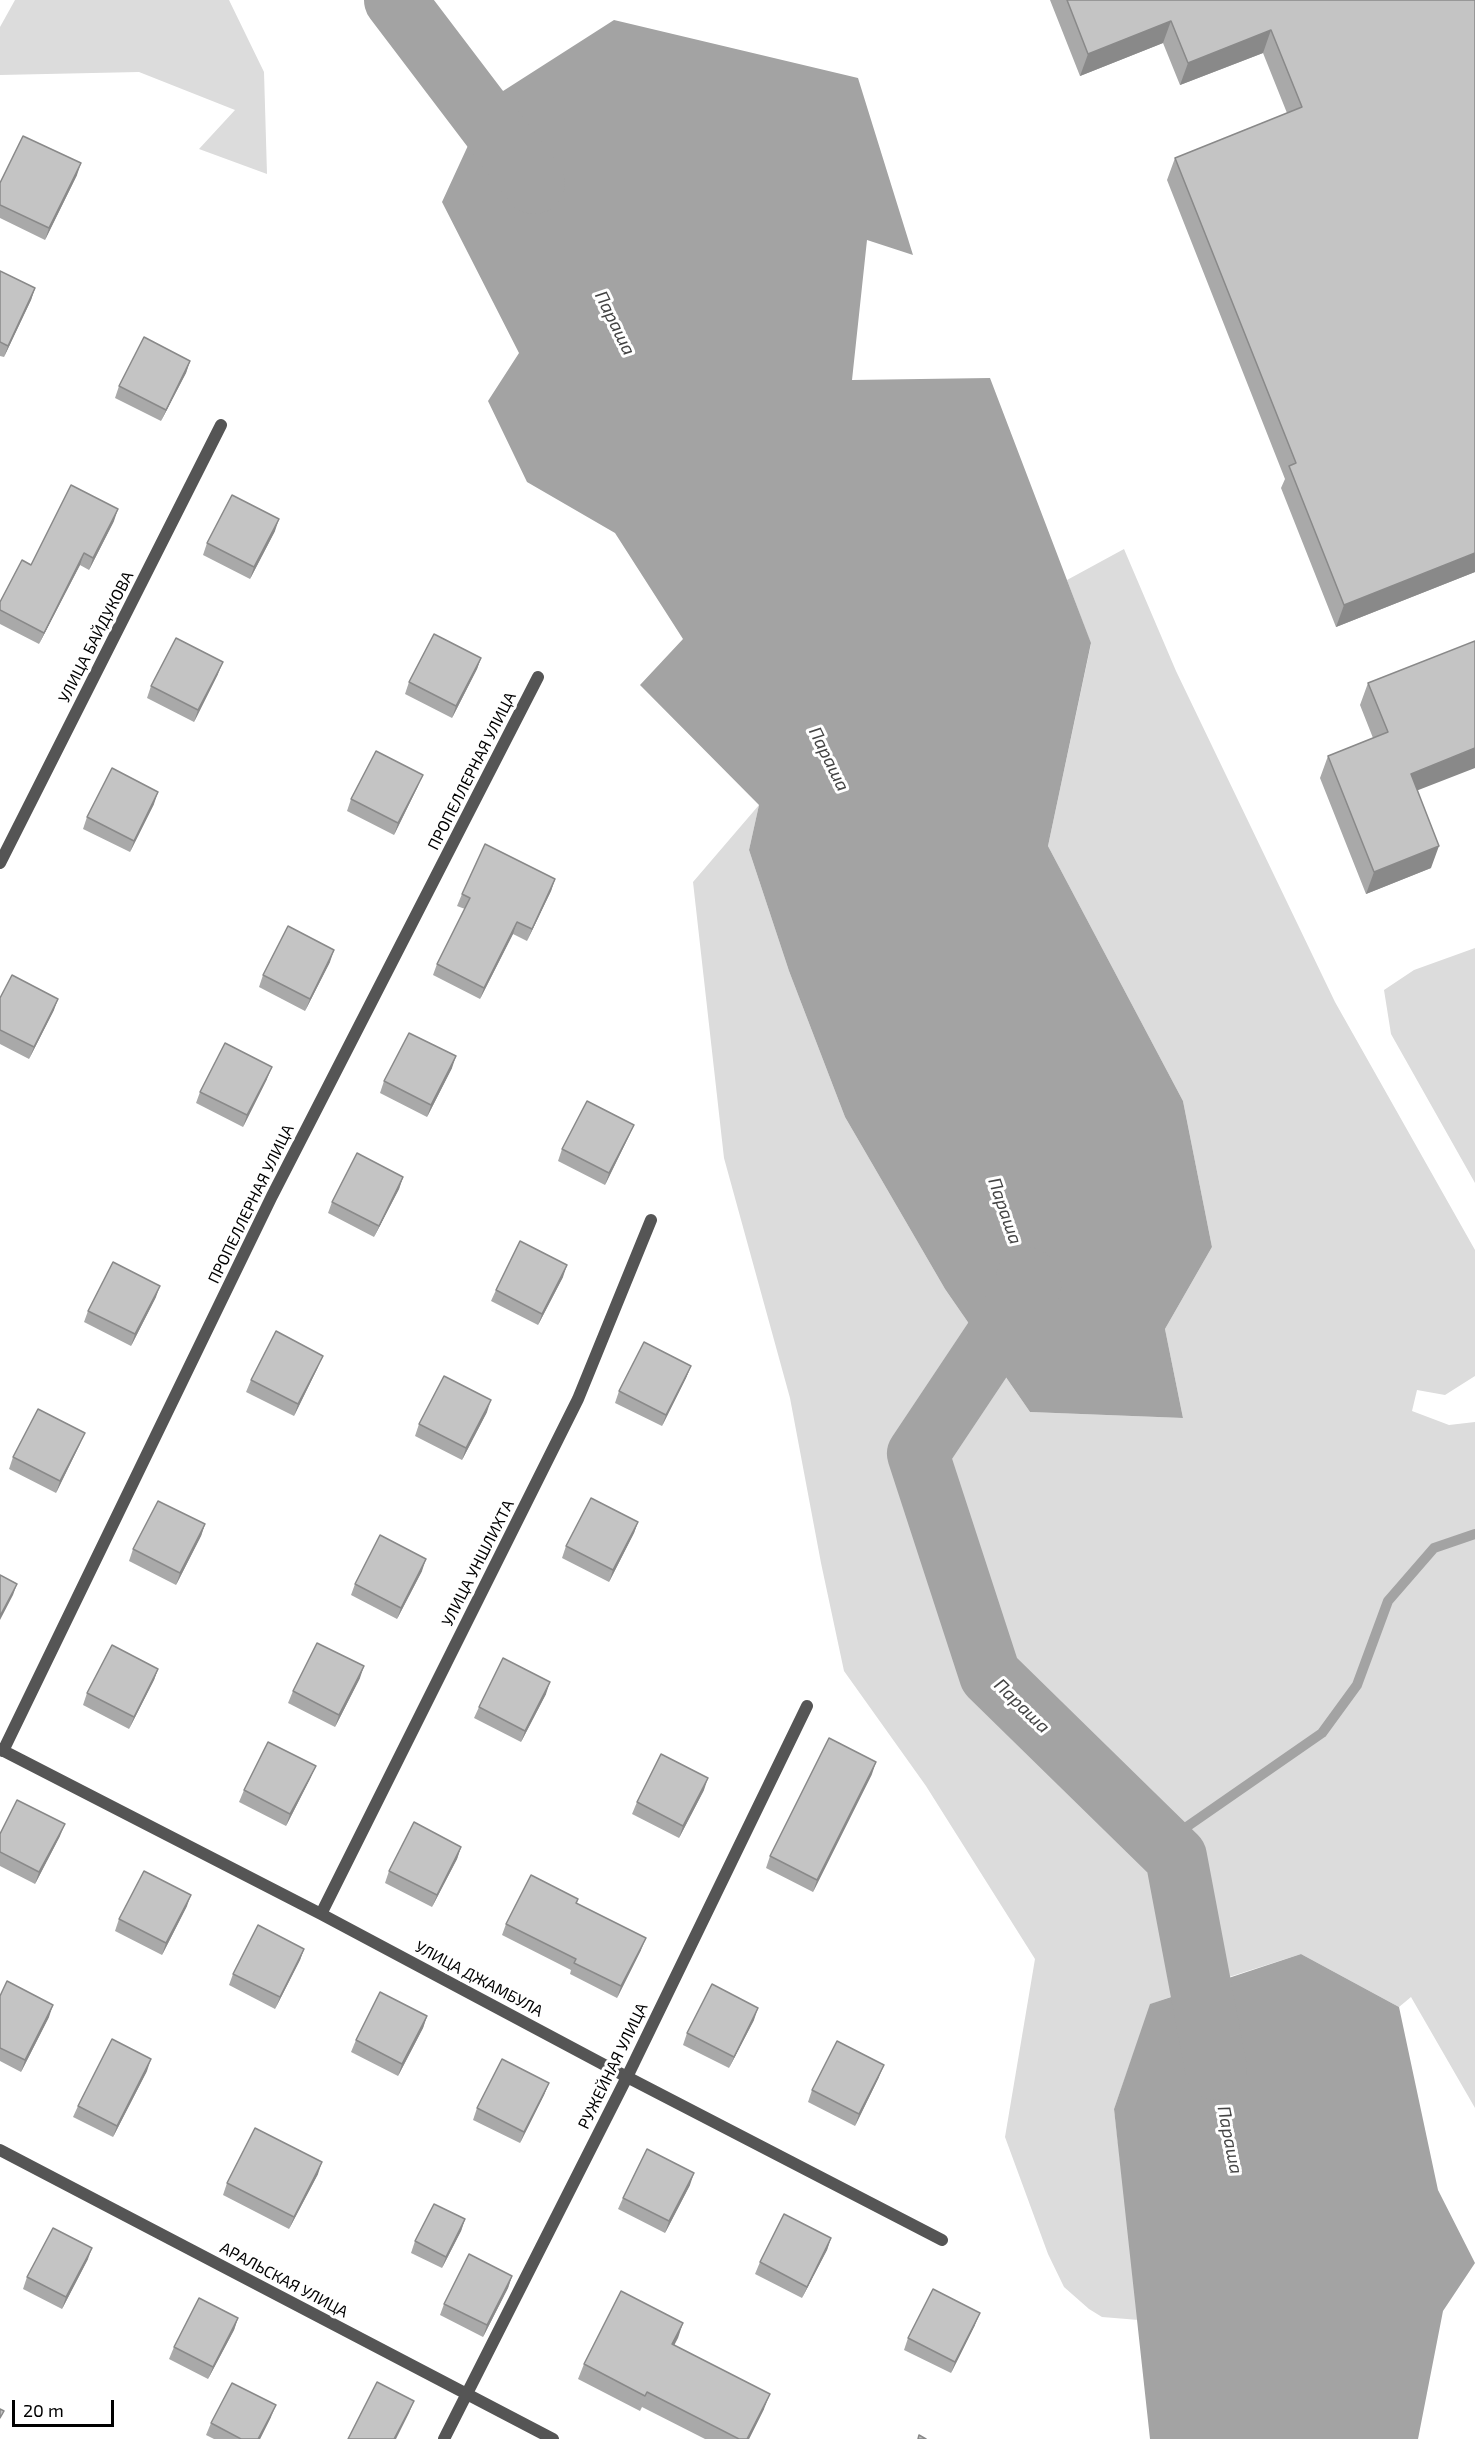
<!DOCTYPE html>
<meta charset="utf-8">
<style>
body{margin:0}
#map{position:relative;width:1475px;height:2439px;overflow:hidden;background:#fff;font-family:"Exo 2",sans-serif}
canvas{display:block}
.scale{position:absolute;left:12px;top:2400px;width:102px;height:27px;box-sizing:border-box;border:3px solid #000;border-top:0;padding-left:8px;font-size:18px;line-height:21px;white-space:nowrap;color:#000;-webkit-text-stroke:4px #fff;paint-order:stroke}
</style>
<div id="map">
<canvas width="1475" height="2439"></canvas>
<div class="scale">20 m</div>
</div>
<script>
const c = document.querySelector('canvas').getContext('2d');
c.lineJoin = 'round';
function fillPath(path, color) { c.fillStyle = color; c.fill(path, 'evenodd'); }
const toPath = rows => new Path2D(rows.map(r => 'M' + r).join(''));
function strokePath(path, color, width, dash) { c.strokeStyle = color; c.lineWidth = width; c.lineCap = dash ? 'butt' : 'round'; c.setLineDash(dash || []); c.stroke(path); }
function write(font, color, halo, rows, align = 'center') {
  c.font = font + ' "Exo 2",sans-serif'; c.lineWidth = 6; c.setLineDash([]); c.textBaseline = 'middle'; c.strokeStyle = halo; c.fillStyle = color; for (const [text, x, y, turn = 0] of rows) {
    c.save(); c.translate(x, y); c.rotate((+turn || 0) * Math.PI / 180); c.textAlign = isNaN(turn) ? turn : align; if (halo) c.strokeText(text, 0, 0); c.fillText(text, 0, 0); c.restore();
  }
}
fillPath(toPath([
 [15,0,229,0,264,72,267,174,199,149,235,110,139,72,0,75,0,27],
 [1124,549,1176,671,1335,1002,1475,1250,1475,1376,1445,1395,1417,1390,1412,1411,1449,1425,1475,1422,1475,2108,1411,1997,1399,2007,1301,1954,1201,1986,1151,2004,1114,2109,1139,2320,1102,2317,1089,2309,1064,2287,1048,2254,1005,2137,1035,1959,926,1786,844,1671,821,1563,790,1398,724,1158,693,882,759,805,749,850,789,971,845,1117,945,1289,1030,1412,1183,1418,1165,1329,1212,1247,1183,1101,1048,846,1091,644,1067,580],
 [1475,948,1475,1183,1391,1034,1384,990,1414,970]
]), '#dcdcdc');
fillPath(toPath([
 [614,20,858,78,913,255,867,240,852,380,990,378,1091,643,1048,846,1183,1101,1212,1247,1165,1329,1183,1418,1030,1412,945,1289,845,1117,789,971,749,850,759,805,640,685,683,639,615,533,527,482,488,401,519,353,442,202,489,100],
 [1301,1954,1399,2007,1438,2190,1475,2263,1443,2311,1418,2439,1150,2439,1114,2109,1150,2004]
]), '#a3a3a3');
strokePath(toPath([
 [1162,1844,1322,1733,1357,1685,1388,1601,1434,1548,1475,1534]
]), '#a3a3a3', 10);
strokePath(toPath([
 [395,0,534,183],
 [1027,1278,1030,1286,918,1454,990,1675,1176,1857,1216,2069]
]), '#a3a3a3', 62);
strokePath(toPath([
 [0,863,221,425],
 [0,1749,321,1914,627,2077,942,2240],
 [3,1751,272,1196,538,677],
 [321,1914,578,1399,651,1220],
 [0,2150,553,2439],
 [444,2439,627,2077,807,1706]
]), '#555', 12);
fillPath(toPath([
 [1050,0,1475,0,1475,572,1336,627,1281,488,1285,479,1167,180,1175,158,1287,113,1263,53,1180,85,1163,43,1080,76],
 [77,175,45,240,0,218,0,183],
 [0,271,35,288,31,300,4,357,0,356],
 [190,361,186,373,161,421,115,398,119,386],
 [114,521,89,570,80,565,39,644,0,624,0,602,31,565],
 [275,531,250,579,203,555,207,543],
 [481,658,477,669,452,718,405,694,409,682],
 [218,674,194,722,147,698,151,686],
 [1368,683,1417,790,1431,868,1366,894,1320,778,1328,756,1373,738,1360,705],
 [418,786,394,835,347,811,351,799],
 [154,804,130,852,83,829,87,817],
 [555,879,551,891,527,941,513,934,480,999,433,975,437,964,465,909,457,906,462,894],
 [330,962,305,1011,259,987,263,975],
 [0,998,54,1010,29,1059,0,1044],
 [452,1068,427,1117,380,1093,384,1081],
 [267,1079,243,1127,196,1103,200,1092],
 [634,1125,629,1136,605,1185,558,1161,562,1149],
 [403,1177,399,1189,374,1237,328,1213,332,1202],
 [563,1277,538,1325,491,1301,496,1290],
 [156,1297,131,1346,84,1322,88,1311],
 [691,1366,686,1378,662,1426,615,1403,619,1391],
 [318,1367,294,1416,246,1392,251,1380],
 [487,1412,462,1460,415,1436,419,1424],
 [80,1444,56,1493,9,1469,13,1457],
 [638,1522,634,1533,609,1582,562,1558,566,1546],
 [205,1524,201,1536,176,1585,129,1561,133,1549],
 [422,1571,397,1619,351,1595,355,1584],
 [158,1669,154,1680,129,1729,83,1705,87,1693],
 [360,1678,335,1727,288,1703,293,1691],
 [546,1694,521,1742,474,1718,479,1707],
 [872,1774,813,1892,766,1868,770,1856],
 [311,1777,286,1826,239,1802,244,1790],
 [704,1790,679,1838,632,1814,637,1802],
 [0,1834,60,1836,35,1884,0,1866],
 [461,1847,457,1859,432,1907,385,1883,389,1871],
 [578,1899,577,1903,641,1950,617,1998,570,1974,571,1970,502,1935,506,1924],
 [187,1906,162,1955,115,1931,119,1919],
 [304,1949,300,1960,275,2009,229,1985,233,1974],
 [0,1996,49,2017,21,2072,0,2061],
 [427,2016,423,2028,398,2076,351,2052,356,2040],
 [754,2020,729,2068,683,2045,687,2033],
 [147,2071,113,2137,73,2117,78,2106],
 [879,2077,855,2126,808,2102,812,2090],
 [549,2083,544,2095,520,2143,473,2120,477,2108],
 [318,2174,289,2229,223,2195,227,2183],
 [690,2185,665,2233,618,2209,623,2198],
 [465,2219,461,2231,442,2268,411,2253,415,2241],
 [831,2238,827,2250,802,2298,755,2274,760,2262],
 [88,2259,62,2309,23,2289,27,2277],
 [512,2276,508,2288,483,2337,440,2315,444,2304],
 [238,2318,234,2330,208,2379,169,2359,174,2347],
 [683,2323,674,2345,764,2409,749,2439,705,2439,642,2407,640,2411,578,2379,584,2364],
 [975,2325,951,2373,904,2350,908,2338],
 [271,2417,260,2439,214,2439,206,2435,211,2423]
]), '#a9a9a9');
fillPath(toPath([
 [1171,21,1163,43,1080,76,1088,54],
 [1271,30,1263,53,1180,85,1188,63],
 [81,163,77,175,45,240,49,228],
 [35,288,31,300,4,357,8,346],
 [190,361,186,373,161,421,166,410],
 [118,509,114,521,89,570,93,558],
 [279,519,275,531,250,579,254,567],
 [84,553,80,565,39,644,44,633],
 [1475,553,1475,572,1336,627,1344,605],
 [481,658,477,669,452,718,456,706],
 [223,662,218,674,194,722,198,710],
 [1475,748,1475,768,1403,796,1411,774],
 [423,775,418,786,394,835,398,823],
 [158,792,154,804,130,852,134,841],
 [1439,846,1431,868,1366,894,1374,872],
 [555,879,551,891,527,941,532,929],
 [517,922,513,934,480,999,484,988],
 [334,950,330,962,305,1011,310,999],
 [58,999,54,1010,29,1059,34,1047],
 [456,1056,452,1068,427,1117,431,1105],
 [272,1067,267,1079,243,1127,247,1115],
 [634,1125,629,1136,605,1185,609,1173],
 [403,1177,399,1189,374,1237,379,1226],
 [567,1265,563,1277,538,1325,542,1314],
 [160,1286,156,1297,131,1346,135,1334],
 [323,1356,318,1367,294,1416,298,1404],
 [691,1366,686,1378,662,1426,666,1415],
 [491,1400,487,1412,462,1460,466,1448],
 [85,1433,80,1444,56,1493,60,1481],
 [638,1522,634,1533,609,1582,613,1570],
 [205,1524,201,1536,176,1585,180,1573],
 [426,1559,422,1571,397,1619,401,1608],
 [17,1584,13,1595,0,1620,0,1616],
 [364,1666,360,1678,335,1727,339,1715],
 [158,1669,154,1680,129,1729,134,1717],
 [550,1682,546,1694,521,1742,525,1731],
 [876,1762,872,1774,813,1892,817,1880],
 [316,1766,311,1777,286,1826,290,1814],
 [708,1778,704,1790,679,1838,683,1826],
 [65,1824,60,1836,35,1884,39,1872],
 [461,1847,457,1859,432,1907,437,1895],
 [191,1895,187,1906,162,1955,166,1943],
 [646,1938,641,1950,617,1998,621,1986],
 [304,1949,300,1960,275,2009,280,1997],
 [53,2005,49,2017,21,2072,25,2060],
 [758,2008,754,2020,729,2068,734,2057],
 [427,2016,423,2028,398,2076,402,2064],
 [151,2059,147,2071,113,2137,117,2126],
 [884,2065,879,2077,855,2126,859,2114],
 [549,2083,544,2095,520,2143,524,2132],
 [322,2162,318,2174,289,2229,294,2217],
 [694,2173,690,2185,665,2233,669,2221],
 [465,2219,461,2231,442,2268,446,2257],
 [831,2238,827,2250,802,2298,807,2287],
 [92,2248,88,2259,62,2309,66,2297],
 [512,2276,508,2288,483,2337,487,2325],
 [980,2313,975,2325,951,2373,955,2362],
 [238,2318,234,2330,208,2379,213,2367],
 [683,2323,678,2338,667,2359,672,2344],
 [770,2394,764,2409,749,2439,747,2439],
 [414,2401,409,2413,396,2439,394,2439],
 [276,2405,271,2417,260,2439,258,2439]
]), '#898989');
const building = toPath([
 [1067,0,1475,0,1475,553,1344,605,1289,466,1296,463,1175,158,1302,107,1271,30,1188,63,1171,21,1088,54,1067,0],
 [23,136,81,163,49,228,0,205,0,183,23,136],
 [0,271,35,288,8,346,0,342,0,271],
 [144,337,190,361,166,410,119,386,144,337],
 [71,485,118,509,93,558,84,553,44,633,0,610,0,602,22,560,31,565,71,485],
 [232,495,279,519,254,567,207,543,232,495],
 [434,634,481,658,456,706,409,682,434,634],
 [176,638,223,662,198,710,151,686,176,638],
 [1475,641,1475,748,1411,774,1439,846,1374,872,1328,756,1388,732,1368,683,1475,641],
 [376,751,423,775,398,823,351,799,376,751],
 [112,768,158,792,134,841,87,817,112,768],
 [485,844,555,879,532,929,517,922,484,988,437,964,470,898,462,894,485,844],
 [288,926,334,950,310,999,263,975,288,926],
 [12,975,58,999,34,1047,0,1030,0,998,12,975],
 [409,1033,456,1056,431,1105,384,1081,409,1033],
 [225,1043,272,1067,247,1115,200,1092,225,1043],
 [587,1101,634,1125,609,1173,562,1149,587,1101],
 [357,1153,403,1177,379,1226,332,1202,357,1153],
 [520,1241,567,1265,542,1314,496,1290,520,1241],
 [113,1262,160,1286,135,1334,88,1311,113,1262],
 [276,1331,323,1356,298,1404,251,1380,276,1331],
 [644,1342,691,1366,666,1415,619,1391,644,1342],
 [444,1376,491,1400,466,1448,419,1424,444,1376],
 [38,1409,85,1433,60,1481,13,1457,38,1409],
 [591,1498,638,1522,613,1570,566,1546,591,1498],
 [158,1501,205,1524,180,1573,133,1549,158,1501],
 [380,1535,426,1559,401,1608,355,1584,380,1535],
 [0,1575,17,1584,0,1616,0,1575],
 [317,1643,364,1666,339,1715,293,1691,317,1643],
 [112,1645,158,1669,134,1717,87,1693,112,1645],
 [503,1658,550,1682,525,1731,479,1707,503,1658],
 [829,1738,876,1762,817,1880,770,1856,829,1738],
 [268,1742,316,1766,290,1814,244,1790,268,1742],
 [661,1754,708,1778,683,1826,637,1802,661,1754],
 [17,1800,65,1824,39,1872,0,1852,0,1834,17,1800],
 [414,1822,461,1847,437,1895,389,1871,414,1822],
 [144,1871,191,1895,166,1943,119,1919,144,1871],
 [531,1875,578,1899,576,1903,646,1938,621,1986,574,1963,576,1959,506,1924,531,1875],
 [258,1925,304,1949,280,1997,233,1974,258,1925],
 [7,1981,53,2005,25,2060,0,2048,0,1996,7,1981],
 [712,1984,758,2008,734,2057,687,2033,712,1984],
 [380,1992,427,2016,402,2064,356,2040,380,1992],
 [112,2039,151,2059,117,2126,78,2106,112,2039],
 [837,2041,884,2065,859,2114,812,2090,837,2041],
 [502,2059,549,2083,524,2132,477,2108,502,2059],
 [255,2128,322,2162,294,2217,227,2183,255,2128],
 [647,2149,694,2173,669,2221,623,2198,647,2149],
 [434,2204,465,2219,446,2257,415,2241,434,2204],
 [784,2214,831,2238,807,2287,760,2262,784,2214],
 [53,2228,92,2248,66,2297,27,2277,53,2228],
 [469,2254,512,2276,487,2325,444,2304,469,2254],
 [933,2289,980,2313,955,2362,908,2338,933,2289],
 [621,2291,683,2323,672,2344,770,2394,747,2439,739,2439,647,2392,645,2396,584,2364,621,2291],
 [199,2298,238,2318,213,2367,174,2347,199,2298],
 [377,2382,414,2401,394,2439,348,2439,377,2382],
 [232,2383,276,2405,258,2439,241,2439,211,2423,232,2383],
 [0,2409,4,2411,0,2418,0,2409],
 [919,2435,926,2439,918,2439,919,2435]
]);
fillPath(building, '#c4c4c4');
strokePath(building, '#898989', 1.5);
write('16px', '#000', '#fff', [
 ["УЛИЦА БАЙДУКОВА",96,637,-63],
 ["ПРОПЕЛЛЕРНАЯ УЛИЦА",472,771,-63],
 ["ПРОПЕЛЛЕРНАЯ УЛИЦА",251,1204,-64],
 ["УЛИЦА УНШЛИХТА",478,1563,-63],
 ["УЛИЦА ДЖАМБУЛА",479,1979,28],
 ["РУЖЕЙНАЯ УЛИЦА",613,2066,-64],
 ["АРАЛЬСКАЯ УЛИЦА",284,2280,28]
]);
write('italic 18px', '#444', '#fff', [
 ["Параша",615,323,64],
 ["Параша",829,759,64],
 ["Параша",1005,1211,71],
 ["Параша",1022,1706,44],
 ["Параша",1230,2140,79]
]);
</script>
